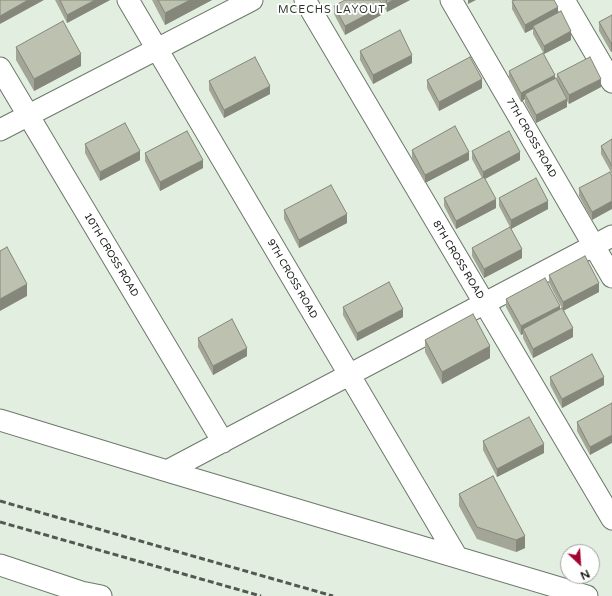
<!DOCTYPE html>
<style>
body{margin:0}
#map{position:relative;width:612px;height:596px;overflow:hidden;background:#e2efe0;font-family:"Varela Round",sans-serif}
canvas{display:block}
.north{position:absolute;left:560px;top:544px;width:40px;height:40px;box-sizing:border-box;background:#fff;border:1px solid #a0a2a0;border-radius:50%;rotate:155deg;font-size:11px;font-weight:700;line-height:16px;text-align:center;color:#121712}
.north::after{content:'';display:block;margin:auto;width:14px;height:18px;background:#a30431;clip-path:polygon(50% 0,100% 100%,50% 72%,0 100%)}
</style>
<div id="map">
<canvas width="612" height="596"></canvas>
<div class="north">N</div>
</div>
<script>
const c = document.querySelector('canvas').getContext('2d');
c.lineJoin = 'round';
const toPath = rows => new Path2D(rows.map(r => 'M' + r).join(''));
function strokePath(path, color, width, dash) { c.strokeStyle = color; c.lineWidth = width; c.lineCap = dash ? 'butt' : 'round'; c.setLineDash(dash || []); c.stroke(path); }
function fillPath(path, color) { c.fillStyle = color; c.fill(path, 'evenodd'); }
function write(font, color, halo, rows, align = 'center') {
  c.font = font + ' "Varela Round",sans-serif'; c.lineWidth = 4; c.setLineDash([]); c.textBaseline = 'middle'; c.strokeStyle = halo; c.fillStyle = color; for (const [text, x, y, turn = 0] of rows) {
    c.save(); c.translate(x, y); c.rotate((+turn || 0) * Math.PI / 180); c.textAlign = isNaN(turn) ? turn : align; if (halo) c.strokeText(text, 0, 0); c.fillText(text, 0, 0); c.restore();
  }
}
const minor = toPath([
 [128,0,457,557],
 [305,0,612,519],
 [451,0,612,277],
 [564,0,612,82],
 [0,68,223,442],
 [0,130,252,0],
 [0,420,167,471,587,596],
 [167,471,612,236],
 [0,565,81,592,101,596]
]);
strokePath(minor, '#6d786b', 23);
strokePath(minor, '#fff', 21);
strokePath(toPath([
 [0,501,333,596],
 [0,522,261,596]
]), '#525951', 3, [6, 3]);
fillPath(toPath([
 [55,0,110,0,67,23],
 [152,0,212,0,165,25],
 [381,0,410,0,387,12],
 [512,1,558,13,571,40,544,54,533,34,533,29,525,33,512,9],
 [334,6,383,14,345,35,334,14],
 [612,15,612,51,611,52,599,31,599,22],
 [16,47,81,66,34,91,16,60],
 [360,51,412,63,373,84,360,60],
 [509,71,555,79,557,81,557,74,601,87,569,104,567,101,567,107,536,123,525,103,525,99,521,102,509,79],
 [427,80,482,88,439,111,427,88],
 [209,81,270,94,224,118,209,90],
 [612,139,612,174,601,154,601,146],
 [85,144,140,160,100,181,85,153],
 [412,150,469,160,425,183,412,158],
 [472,151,520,160,485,179,496,208,456,229,444,206,444,198,482,178,472,159],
 [145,153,203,168,160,191,145,161],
 [612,176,592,220,579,196,579,188],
 [499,198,548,209,511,229,499,206],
 [284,210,347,223,299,248,284,219],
 [472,248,522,258,484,278,472,256],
 [549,275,599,292,564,310,573,337,533,358,523,338,523,334,521,335,506,307,506,299,560,309,562,308,549,283],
 [343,307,403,317,357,341,343,315],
 [198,338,247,356,213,375,198,347],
 [425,340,490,358,442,384,425,352],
 [550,377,604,385,562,408,550,385],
 [612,403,590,455,577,431,577,422],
 [483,441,544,453,497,477,483,450],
 [493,476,525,548,516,552,477,539,459,506,459,494]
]), '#a3a696');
fillPath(toPath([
 [28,0,44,0,0,24,0,16],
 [95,0,110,0,67,23,67,15],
 [190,0,212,0,165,25,165,13],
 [394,0,410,0,387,12,387,3],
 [468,0,476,0,468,4],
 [383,6,383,14,345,35,345,26],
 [558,7,558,16,533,26,533,29,525,33,525,25],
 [571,31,571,40,544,54,544,46],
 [611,43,612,43,612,51,611,52],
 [81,54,81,66,34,91,34,79],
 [412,55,412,63,373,84,373,75],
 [555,75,555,83,525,94,525,99,521,102,521,93],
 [482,79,482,88,439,111,439,102],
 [601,79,601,87,569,104,569,95],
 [270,86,270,94,224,118,224,110],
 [567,99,567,107,536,123,536,115],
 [140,151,140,160,100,181,100,172],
 [469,152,469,160,425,183,425,175],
 [520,152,520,160,483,180,483,172],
 [203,160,203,168,160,191,160,182],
 [496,199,496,208,456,229,456,221],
 [548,201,548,209,511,229,511,220],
 [612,201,612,209,592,220,592,212],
 [347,214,347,223,299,248,299,240],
 [522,249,522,258,484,278,484,269],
 [599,283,599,292,563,311,563,302],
 [27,284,27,296,0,311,0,299],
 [560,306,560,314,523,329,523,334,521,335,521,326],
 [403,309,403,317,357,341,357,333],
 [573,328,573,337,533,358,533,349],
 [490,346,490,358,442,384,442,372],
 [247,348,247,356,213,375,213,366],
 [604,377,604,385,562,408,562,399],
 [612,435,612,443,590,455,590,447],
 [544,444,544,453,497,477,497,469],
 [525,536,525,548,516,552,516,540]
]), '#84877a');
const building = toPath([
 [0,0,28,0,0,16,0,0],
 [60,0,95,0,67,15,60,0],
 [158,0,190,0,165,13,158,0],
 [345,0,380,0,383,6,345,26,334,6,345,0],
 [386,0,394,0,387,3,386,0],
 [515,0,554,0,558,7,525,25,512,1,515,0],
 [561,11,571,31,544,46,533,26,561,11],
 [612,15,612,43,611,43,599,22,612,15],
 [63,21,81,54,34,79,16,47,63,21],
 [400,30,412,55,373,75,360,51,400,30],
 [543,53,555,75,521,93,509,71,543,53],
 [255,57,270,86,224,110,209,81,255,57],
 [470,57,482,79,439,102,427,80,470,57],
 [590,57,601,79,569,95,557,74,590,57],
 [556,78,567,99,536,115,525,94,556,78],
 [125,123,140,151,100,172,85,144,125,123],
 [455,126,469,152,425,175,412,150,455,126],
 [187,131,203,160,160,182,145,153,187,131],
 [509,131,520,152,483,172,472,151,509,131],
 [612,139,612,166,601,146,612,139],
 [610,172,612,176,612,201,592,212,579,188,610,172],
 [484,177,496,199,456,221,444,198,484,177],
 [536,178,548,201,511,220,499,198,536,178],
 [331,185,347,214,299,240,284,210,331,185],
 [510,227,522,249,484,269,472,248,510,227],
 [7,247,27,284,0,299,0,251,7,247],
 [585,256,599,283,563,302,549,275,585,256],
 [545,278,560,306,521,326,506,299,545,278],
 [389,282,403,309,357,333,343,307,389,282],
 [562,308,573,328,533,349,523,329,562,308],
 [473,314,490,346,442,372,425,340,473,314],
 [232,319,247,348,213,366,198,338,232,319],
 [592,354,604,377,562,399,550,377,592,354],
 [612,403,612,435,590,447,577,422,612,403],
 [529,417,544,444,497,469,483,441,529,417],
 [493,476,525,536,516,540,477,527,459,494,493,476]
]);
fillPath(building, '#bdc1af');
strokePath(building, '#84877a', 1);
write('10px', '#121712', '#fff', [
 ["7TH CROSS ROAD",531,138,60],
 ["10TH CROSS ROAD",111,255,59],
 ["8TH CROSS ROAD",458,260,59],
 ["9TH CROSS ROAD",292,279,60]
]);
c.letterSpacing = '1px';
write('11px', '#2c362b', '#fff', [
 ["MCECHS LAYOUT",332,10]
]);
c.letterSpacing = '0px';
</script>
